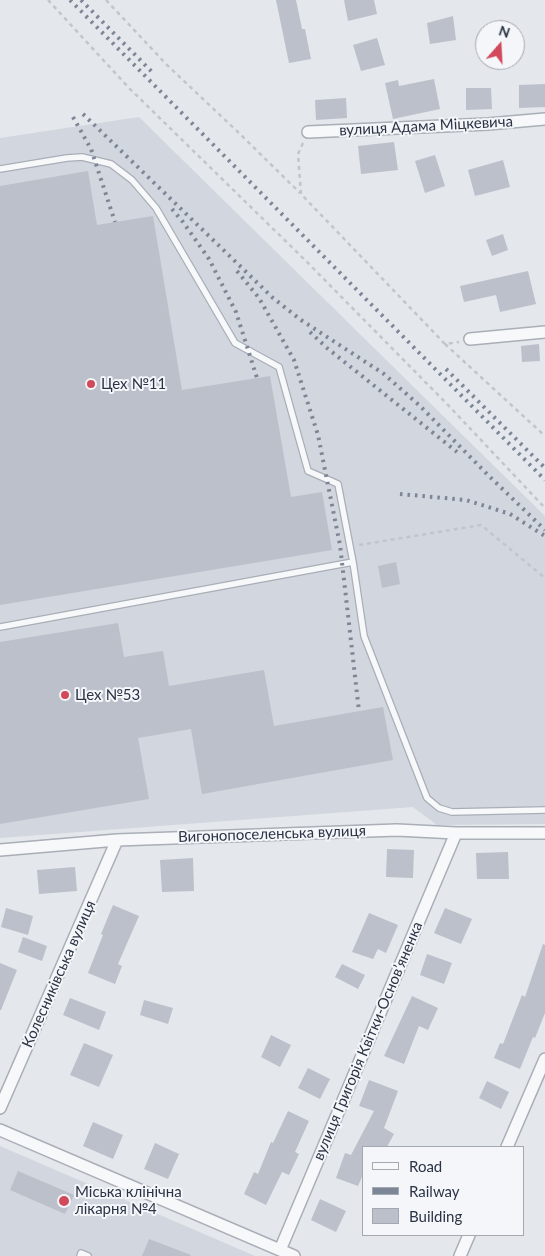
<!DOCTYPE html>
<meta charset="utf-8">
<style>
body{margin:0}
#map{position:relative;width:545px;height:1256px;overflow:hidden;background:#e4e7ec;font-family:Lato,sans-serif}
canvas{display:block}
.legend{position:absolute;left:362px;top:1146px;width:162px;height:90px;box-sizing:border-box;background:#f4f6f9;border:1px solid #a4a8b1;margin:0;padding:6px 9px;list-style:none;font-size:15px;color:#2b3445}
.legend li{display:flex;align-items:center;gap:10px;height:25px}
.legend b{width:25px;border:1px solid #a4a8b1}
.north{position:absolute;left:475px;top:20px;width:50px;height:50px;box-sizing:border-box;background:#f4f6f9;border:1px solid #a4a8b1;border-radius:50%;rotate:19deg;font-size:14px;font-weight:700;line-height:20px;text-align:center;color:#2b3445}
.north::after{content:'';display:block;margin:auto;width:18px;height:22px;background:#d1495b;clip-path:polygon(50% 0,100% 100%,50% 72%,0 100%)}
</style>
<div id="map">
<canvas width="545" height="1256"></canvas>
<ul class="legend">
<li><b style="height:6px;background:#f7f8fa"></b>Road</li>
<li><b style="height:6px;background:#7d8696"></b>Railway</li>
<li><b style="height:14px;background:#bbc0ca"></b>Building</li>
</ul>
<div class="north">N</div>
</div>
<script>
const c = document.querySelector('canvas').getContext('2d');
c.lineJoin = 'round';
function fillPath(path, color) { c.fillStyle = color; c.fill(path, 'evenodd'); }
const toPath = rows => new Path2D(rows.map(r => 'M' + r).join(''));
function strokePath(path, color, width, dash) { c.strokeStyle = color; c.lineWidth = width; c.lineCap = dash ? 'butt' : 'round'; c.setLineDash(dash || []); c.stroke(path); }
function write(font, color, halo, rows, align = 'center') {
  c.font = font + ' Lato,sans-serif'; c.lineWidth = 4; c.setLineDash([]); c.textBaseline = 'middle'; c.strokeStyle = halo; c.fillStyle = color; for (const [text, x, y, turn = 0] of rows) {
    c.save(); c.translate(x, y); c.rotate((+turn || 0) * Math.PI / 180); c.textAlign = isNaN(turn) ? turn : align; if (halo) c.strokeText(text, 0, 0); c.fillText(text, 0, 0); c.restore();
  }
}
fillPath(toPath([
 [139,117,545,516,545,824,437,825,413,807,0,838,0,138],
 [0,1146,255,1256,0,1256]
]), '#d2d6de');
fillPath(toPath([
 [276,0,296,0,302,29,305,29,311,59,289,63],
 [344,0,374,0,377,14,348,21],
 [453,16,456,40,430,44,427,23],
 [377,38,385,65,361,71,353,45],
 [434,79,440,109,393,119,385,83,398,80,399,86],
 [545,84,545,107,519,108,519,85],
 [466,88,491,88,492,109,466,110],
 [346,98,347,118,316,120,315,100],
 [394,142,398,170,361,174,358,146],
 [435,155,445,186,425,193,415,161],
 [503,160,510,187,475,196,468,170],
 [88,171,97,225,153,216,182,390,270,376,291,497,322,492,332,550,0,605,0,186],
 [503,234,508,250,492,256,486,240],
 [528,271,536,304,500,312,496,295,464,302,460,286],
 [539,344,540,361,522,362,521,346],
 [396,562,400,584,382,588,378,566],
 [118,623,124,657,163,651,169,686,264,670,274,726,383,707,393,760,202,794,191,729,138,738,149,799,0,824,0,642],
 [387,849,414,850,413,878,386,877],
 [508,852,509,879,477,879,476,853],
 [193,858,194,891,162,892,160,860],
 [75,867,77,891,39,894,37,870],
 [113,905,139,916,118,964,122,966,115,984,88,973,103,935,101,934],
 [6,908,33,916,28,935,1,927],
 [445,908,472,919,461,944,434,933],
 [369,913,398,925,386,953,378,949,373,959,352,952],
 [23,937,47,946,42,961,18,952],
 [543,944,545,945,545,1013,535,1038,533,1037,520,1069,494,1058,500,1043,503,1044,522,995,525,997],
 [427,954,452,963,444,984,420,975],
 [0,963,17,970,1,1010,0,1010],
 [342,964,365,975,358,989,335,977],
 [412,996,438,1008,428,1030,419,1026,404,1064,384,1056],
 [70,998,106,1012,99,1030,63,1015],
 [144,1000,173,1008,168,1024,140,1015],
 [271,1035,291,1045,280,1067,261,1057],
 [84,1043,113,1055,99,1087,70,1075],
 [308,1068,330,1079,320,1099,298,1088],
 [369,1080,398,1091,384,1128,394,1134,387,1147,364,1147,364,1172,358,1186,336,1178,345,1153,351,1155,374,1111,359,1106],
 [487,1081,509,1092,501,1109,479,1098],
 [288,1111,309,1121,295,1152,299,1154,289,1175,282,1172,266,1205,244,1194,254,1172,258,1174,271,1142,273,1143],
 [93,1122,123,1135,113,1159,83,1146],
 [155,1143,179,1154,168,1179,144,1169],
 [18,1171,74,1195,65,1214,10,1190],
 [320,1199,346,1211,336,1232,311,1220],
 [149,1239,191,1255,190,1256,142,1256]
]), '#bbc0ca');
const lane = toPath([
 [0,169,67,158,82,157,111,164,132,180,156,208,235,343,279,367,308,471,338,484,353,562,364,636,427,798,439,808,452,812,545,810],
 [0,627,353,562],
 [80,1256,81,1253,88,1256]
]);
const street = toPath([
 [308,132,488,124,545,119],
 [470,339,545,332],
 [0,850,117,840,397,830,456,833,545,833],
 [0,1108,117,840],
 [0,1130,294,1256],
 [507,1147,545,1059],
 [280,1250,456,833],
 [460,1256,469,1235]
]);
strokePath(lane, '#a9aeb7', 8);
strokePath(street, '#a9aeb7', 14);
strokePath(toPath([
 [48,0,129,88,306,261,448,405,545,508],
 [106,0,167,65,241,135,300,193],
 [303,143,298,154,301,194,445,344,459,342],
 [445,344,545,436],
 [359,545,481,525,545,578]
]), '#c2c5cb', 2.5, [4, 4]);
strokePath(lane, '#f7f8fa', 5.5);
strokePath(street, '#f7f8fa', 11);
strokePath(toPath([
 [70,0,545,480],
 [81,0,152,72],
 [83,114,273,298,301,320,384,374,420,406,488,475,545,530],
 [73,117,91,149,115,222],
 [172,209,183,222,209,259,236,312,257,378],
 [237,271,259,298,294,360,318,435,340,545,359,711],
 [310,332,327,348,457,452],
 [446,369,545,468],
 [400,494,466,500,510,514,545,536]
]), '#7d8696', 4, [2.5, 5]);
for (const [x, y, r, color] of [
 [91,384,5,"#d1495b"],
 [65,695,5,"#d1495b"],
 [64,1201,6,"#d1495b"]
]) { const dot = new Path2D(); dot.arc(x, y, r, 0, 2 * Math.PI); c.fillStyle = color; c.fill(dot); strokePath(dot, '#f4f6f9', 2); }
write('15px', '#2b3445', '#f4f6f9', [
 ["вулиця Адама Міцкевича",426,126,-3],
 ["Вигонопоселенська вулиця",272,834,-2],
 ["Колесниківська вулиця",59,974,-66],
 ["вулиця Григорія Квітки-Основʼяненка",368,1041,-67]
]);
write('15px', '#2b3445', '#f4f6f9', [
 ["Цех №11",101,384],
 ["Цех №53",75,695],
 ["Міська клінічна",75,1192],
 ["лікарня №4",75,1209]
], 'left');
</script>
